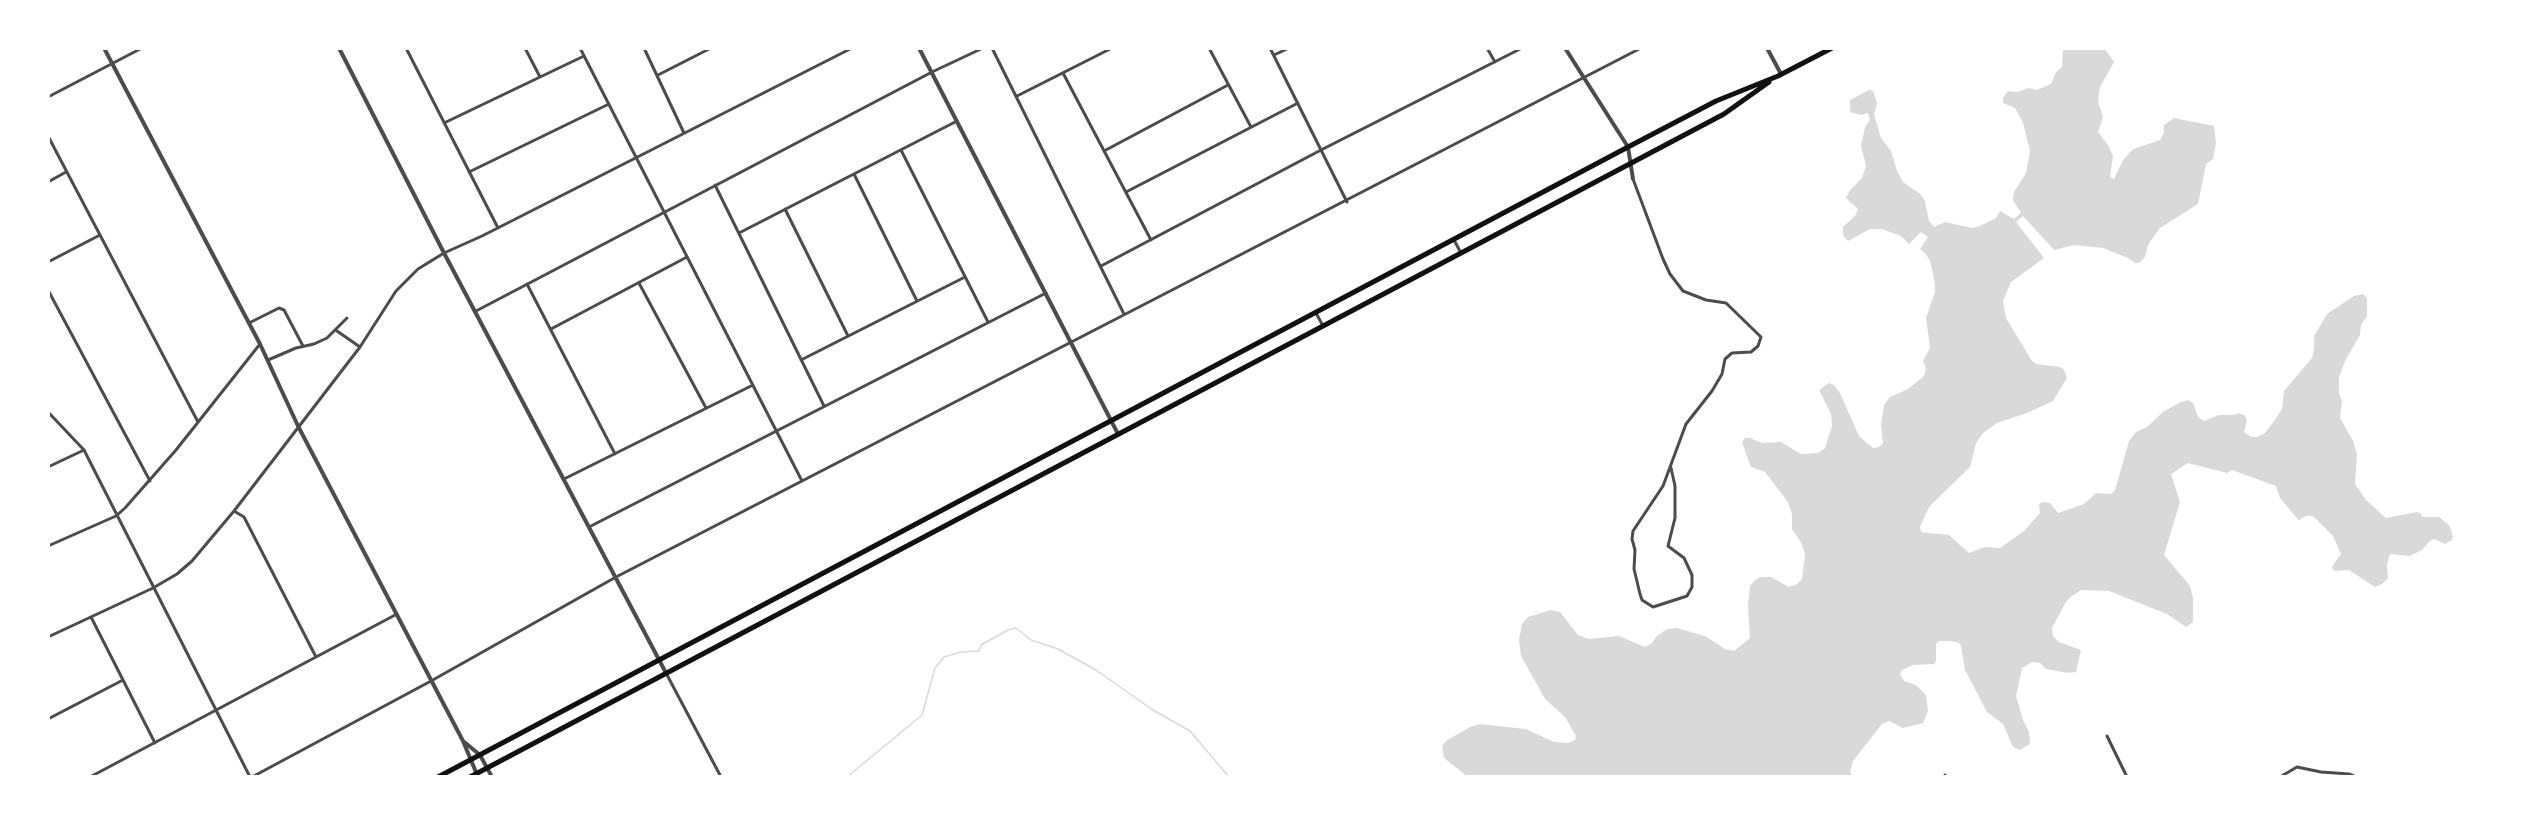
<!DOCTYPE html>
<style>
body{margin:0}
#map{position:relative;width:2540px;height:825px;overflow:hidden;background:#fff;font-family:Roboto,sans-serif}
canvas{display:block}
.frame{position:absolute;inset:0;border:50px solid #fff;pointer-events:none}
</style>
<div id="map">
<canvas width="2540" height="825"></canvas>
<div class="frame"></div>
</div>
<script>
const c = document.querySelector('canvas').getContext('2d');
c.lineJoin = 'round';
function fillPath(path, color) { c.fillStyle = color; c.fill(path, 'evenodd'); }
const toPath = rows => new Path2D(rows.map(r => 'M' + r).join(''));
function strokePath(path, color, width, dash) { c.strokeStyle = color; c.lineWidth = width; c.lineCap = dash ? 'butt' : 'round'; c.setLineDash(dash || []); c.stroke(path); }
fillPath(toPath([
 [2063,48,2104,48,2114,62,2100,87,2098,101,2103,117,2098,132,2108,145,2113,156,2110,177,2114,179,2123,160,2133,149,2160,140,2164,133,2164,125,2174,118,2214,126,2216,143,2213,159,2206,164,2198,204,2160,228,2148,245,2145,257,2139,263,2135,263,2128,258,2103,248,2074,245,2054,250,2023,216,2016,222,2044,258,2011,282,2003,301,2006,318,2032,361,2036,364,2060,367,2064,370,2067,378,2053,401,2027,413,1997,423,1983,433,1976,443,1970,467,1929,507,1920,527,1921,532,1949,535,1969,553,1985,547,2000,548,2024,531,2040,513,2039,504,2043,502,2050,503,2058,513,2084,504,2096,493,2111,494,2115,490,2129,441,2136,432,2147,427,2163,412,2181,402,2188,400,2193,403,2198,417,2204,421,2219,415,2233,415,2239,413,2244,415,2247,420,2244,432,2251,437,2257,437,2265,433,2275,420,2282,409,2284,391,2312,358,2314,350,2314,336,2327,314,2354,296,2363,294,2367,298,2367,316,2361,325,2360,335,2345,361,2339,377,2339,393,2342,401,2340,418,2353,441,2357,454,2355,484,2366,500,2386,518,2417,512,2421,514,2422,517,2439,517,2449,525,2453,536,2452,540,2445,544,2434,539,2430,541,2422,550,2410,556,2390,554,2387,565,2388,578,2382,584,2375,587,2349,570,2335,571,2332,568,2333,565,2341,554,2333,536,2313,516,2306,516,2299,520,2296,517,2280,498,2276,486,2232,470,2227,473,2188,463,2171,474,2180,502,2164,555,2190,586,2193,598,2193,622,2186,627,2167,614,2109,591,2081,590,2072,596,2066,602,2052,628,2053,636,2059,642,2081,650,2076,672,2068,673,2046,669,2040,663,2032,662,2022,668,2016,696,2023,720,2029,732,2030,744,2020,750,2013,747,2003,724,1987,712,1965,670,1961,646,1959,643,1951,641,1939,641,1936,644,1936,661,1934,664,1913,665,1902,670,1900,674,1904,681,1916,685,1926,695,1928,711,1923,723,1903,728,1889,721,1882,724,1853,761,1850,772,1853,777,1468,777,1444,758,1442,746,1446,741,1470,727,1480,724,1526,729,1554,742,1568,743,1575,740,1576,736,1565,717,1545,699,1521,656,1519,640,1522,624,1528,617,1551,610,1560,612,1578,635,1589,639,1619,636,1645,647,1652,643,1657,636,1667,629,1677,628,1705,636,1725,649,1734,651,1750,638,1748,605,1750,586,1755,580,1760,577,1771,577,1789,587,1797,584,1802,579,1805,554,1802,544,1792,529,1792,514,1788,502,1765,472,1751,467,1742,442,1745,438,1750,438,1762,443,1781,442,1801,454,1818,453,1825,448,1832,426,1831,414,1819,390,1829,383,1834,385,1840,393,1859,436,1873,448,1879,447,1883,443,1881,425,1884,405,1890,397,1908,389,1924,376,1926,368,1923,361,1930,348,1926,318,1935,292,1934,278,1930,261,1925,253,1920,249,1928,237,1921,232,1909,244,1901,236,1882,229,1870,229,1848,241,1843,235,1843,227,1855,216,1858,209,1846,198,1850,190,1862,178,1866,166,1861,146,1865,127,1870,120,1868,113,1861,115,1850,112,1850,100,1869,90,1873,91,1877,103,1874,115,1881,138,1891,151,1897,171,1903,182,1920,194,1925,201,1929,221,1934,227,1945,222,1972,228,1980,226,1996,218,2000,211,2014,219,2021,213,2013,200,2014,192,2026,173,2030,151,2023,123,2015,108,2003,103,2003,98,2008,91,2017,92,2029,88,2037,90,2051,84,2056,72,2062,67]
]), '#d9d9d9');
strokePath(toPath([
 [847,777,922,715,935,668,944,657,961,652,979,651,981,645,1008,630,1016,628,1031,640,1058,649,1096,670,1153,710,1190,731,1229,777]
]), '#d9d9d9', 1.5);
strokePath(toPath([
 [406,48,498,228],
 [525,48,540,77],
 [580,48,802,481],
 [644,48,684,133],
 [992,48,1124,314],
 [1209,48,1251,127],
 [1270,48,1347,202],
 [1487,48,1495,62],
 [1274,55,1289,48],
 [1063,73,1151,240],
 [658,75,711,48],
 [1017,96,1112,48],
 [48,97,142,48],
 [444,123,584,56],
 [48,136,100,235],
 [901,150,988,322],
 [1104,151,1228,85],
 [469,172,609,104],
 [854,174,917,301],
 [1633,179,1663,259,1670,274,1683,291,1706,300,1726,303,1761,337,1758,346,1751,352,1732,353,1725,359,1722,374,1712,391,1686,424,1663,486,1633,531,1632,539,1635,550,1634,569,1640,594,1642,600,1653,607,1687,596,1692,587,1692,575,1684,558,1668,546,1675,518,1675,486,1671,468],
 [48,182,66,172],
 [715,185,824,406],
 [1126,192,1298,103],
 [785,209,848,336],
 [739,233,957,121],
 [1454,240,1461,253],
 [48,262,100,235,198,422],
 [1101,266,1321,150,1522,48],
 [639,283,706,408],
 [527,284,615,454],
 [48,290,150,481],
 [476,311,932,72,983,48],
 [1316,313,1323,326],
 [249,323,279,308,284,310,303,346],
 [551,329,687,257],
 [337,331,360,347],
 [268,360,296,348,314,344,327,338,347,318],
 [801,360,965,277],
 [48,412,84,450,250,777],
 [48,467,84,450],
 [564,479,753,385],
 [234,511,244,517,316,657],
 [589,527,1046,293],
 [48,546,116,516,125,508,176,450,260,344],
 [91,617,155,743],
 [48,637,153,588,177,574,192,561,234,511,360,347,396,291,418,269,444,253,482,236,852,48],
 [666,673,721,777],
 [48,719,123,680],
 [2107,736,2127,777],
 [1945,775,1946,777],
 [90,777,397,614],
 [252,777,431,681,616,577,1641,48],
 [2280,777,2297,767,2321,772,2349,774,2356,777]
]), '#4c4c4c', 3);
strokePath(toPath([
 [104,48,260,344,298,426,463,741,478,777],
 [339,48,444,253,666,673],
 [919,48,1118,434],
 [1565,48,1628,147,1633,179],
 [1767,48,1781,74],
 [463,741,480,755,492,777]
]), '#4c4c4c', 4);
strokePath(toPath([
 [438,777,1628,147,1716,101,1778,76,1832,48],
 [470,777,1724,114,1769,82]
]), '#111', 5);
</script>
